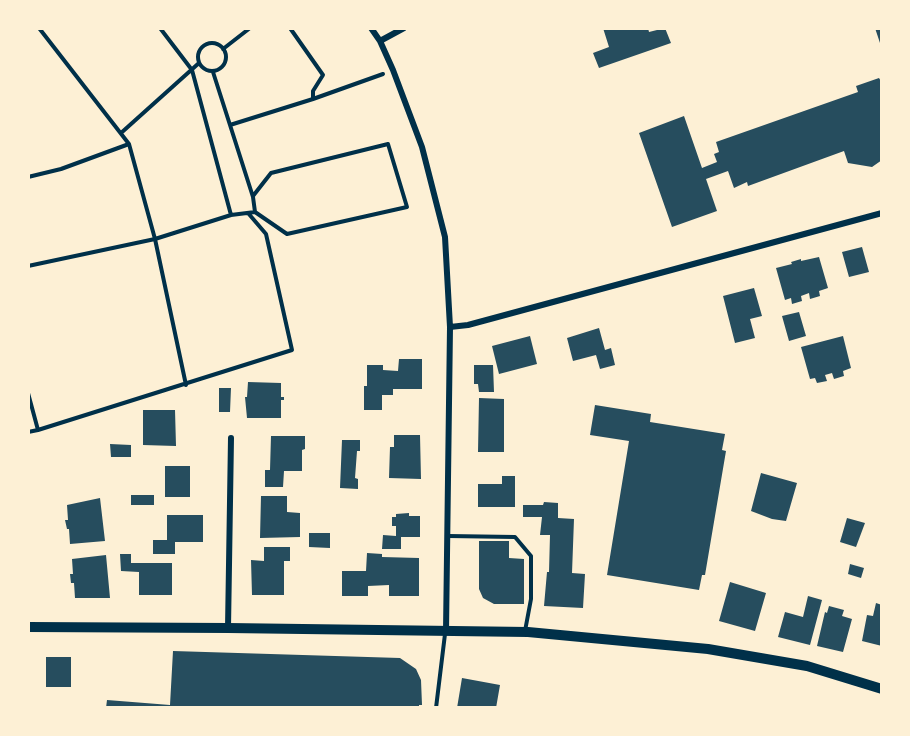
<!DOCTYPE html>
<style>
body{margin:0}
#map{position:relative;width:910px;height:736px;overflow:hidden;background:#fdf0d5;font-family:"Roboto Serif",serif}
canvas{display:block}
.frame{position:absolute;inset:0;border:30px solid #fdf0d5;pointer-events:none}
</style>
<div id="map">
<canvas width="910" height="736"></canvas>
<div class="frame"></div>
</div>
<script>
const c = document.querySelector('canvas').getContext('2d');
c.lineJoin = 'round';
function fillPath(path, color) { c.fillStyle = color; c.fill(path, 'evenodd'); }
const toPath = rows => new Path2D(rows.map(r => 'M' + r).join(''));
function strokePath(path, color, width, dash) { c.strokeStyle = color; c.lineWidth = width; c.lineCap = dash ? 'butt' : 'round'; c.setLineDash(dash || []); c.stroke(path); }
fillPath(toPath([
 [603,28,648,28,649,32,665,28,671,43,599,68,593,53,609,47],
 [875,28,882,28,882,46,881,46],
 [879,78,882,83,882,160,872,167,848,163,844,151,748,186,747,182,734,188,728,171,706,179,717,211,672,227,639,133,684,116,702,168,717,162,714,154,719,152,716,142,858,92,856,86],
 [862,247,869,272,849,277,842,252],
 [819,257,828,288,819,291,820,296,810,299,809,293,801,296,802,301,792,304,791,298,785,300,776,268,792,264,791,262,801,259,801,261],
 [754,288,762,316,750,319,755,338,735,343,723,296],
 [799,312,806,336,789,341,782,316],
 [599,328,605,350,611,348,615,365,600,369,596,355,573,361,567,338],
 [530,336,537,364,499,374,492,346],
 [843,336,851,368,843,371,844,376,834,379,832,373,825,375,827,381,817,383,815,378,810,379,801,347],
 [399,359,422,359,422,389,393,389,393,395,382,395,382,410,364,410,364,386,367,386,367,365,383,365,383,370,398,371],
 [474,365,493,365,494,392,479,392,478,384,474,384],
 [248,382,281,383,281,397,284,397,284,400,281,400,281,418,247,418,245,397,247,397],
 [219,388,231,388,230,412,219,412],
 [479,398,504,399,504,452,478,452],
 [595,405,651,414,650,422,725,434,722,450,726,451,705,575,702,575,699,590,607,575,629,441,590,435],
 [143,410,175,410,176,446,143,445],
 [394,435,420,435,421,479,389,478,390,447,394,447],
 [271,436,305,436,305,449,302,450,302,471,284,471,283,487,265,487,265,470,270,470],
 [342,440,360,440,360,451,357,451,355,478,358,479,358,489,340,488],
 [110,444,131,445,131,457,111,457],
 [165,466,190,466,190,497,165,497],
 [761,473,797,483,786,521,772,519,751,511],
 [502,476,515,476,515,507,478,507,478,484,502,484],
 [131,495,154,495,154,505,131,505],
 [261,496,287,496,287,512,300,513,300,537,260,538],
 [100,498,105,541,70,544,69,529,67,529,65,520,68,520,67,505],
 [544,502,558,503,558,518,574,519,572,573,585,574,583,608,544,606,547,572,549,572,550,535,540,535,542,517,523,517,523,505,543,505],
 [409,513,409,516,420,516,420,537,401,537,401,549,382,549,383,535,396,536,396,526,392,526,392,517,396,517,396,514],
 [167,515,203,515,203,542,175,542,175,554,153,554,153,540,167,540],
 [847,518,865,523,856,547,840,542],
 [309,533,330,533,330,548,309,547],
 [479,541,509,541,509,558,524,559,524,604,494,604,483,598,479,589],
 [264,547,290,547,290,561,284,561,284,595,252,595,251,560,264,561],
 [367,553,382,554,382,557,419,558,419,596,389,596,389,585,368,586,368,596,342,596,342,571,366,571],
 [120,554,131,554,131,563,172,563,172,595,139,595,139,572,121,571],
 [106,555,110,598,75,598,74,583,71,583,70,574,73,574,72,559],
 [850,564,864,568,861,578,848,574],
 [730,582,766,593,755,631,719,621],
 [808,596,822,600,810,645,778,637,785,612,803,617],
 [876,603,882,605,882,646,862,641,867,615,873,616],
 [829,606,844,610,842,616,852,619,843,652,817,646,825,612,827,613],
 [173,651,400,658,416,669,421,680,422,705,419,705,419,708,106,708,107,700,170,705],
 [46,657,71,657,71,687,46,687],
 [462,678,500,685,496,708,457,708]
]), '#264d5e');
strokePath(toPath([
 [39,28,129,144],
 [160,28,192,70,231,215],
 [290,28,323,75,313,91,313,99],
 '198 57a14 14 0 1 1 28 0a14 14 0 1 1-28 0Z',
 [223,49,250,28],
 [213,72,230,125],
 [121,133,199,63],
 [28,177,61,169,129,144,155,239,186,385],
 [253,196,271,173,388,144,407,207,287,234,255,212],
 [28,266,155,239,231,215,255,212,253,197,230,125,313,99,383,74],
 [28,393,38,430,28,432],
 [38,430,292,350,266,234,248,213]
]), '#003049', 4);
strokePath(toPath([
 [448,536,515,537,531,556,531,599,525,631],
 [436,708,445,634]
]), '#003049', 4);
strokePath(toPath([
 [371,28,380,41,393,70,422,147,445,237,450,327,446,631],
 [380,41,404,28],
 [450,327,468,325,882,213],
 [228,628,231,438]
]), '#003049', 6);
strokePath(toPath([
 [28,627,228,628,528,632,708,649,807,666,882,689]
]), '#003049', 10);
</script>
